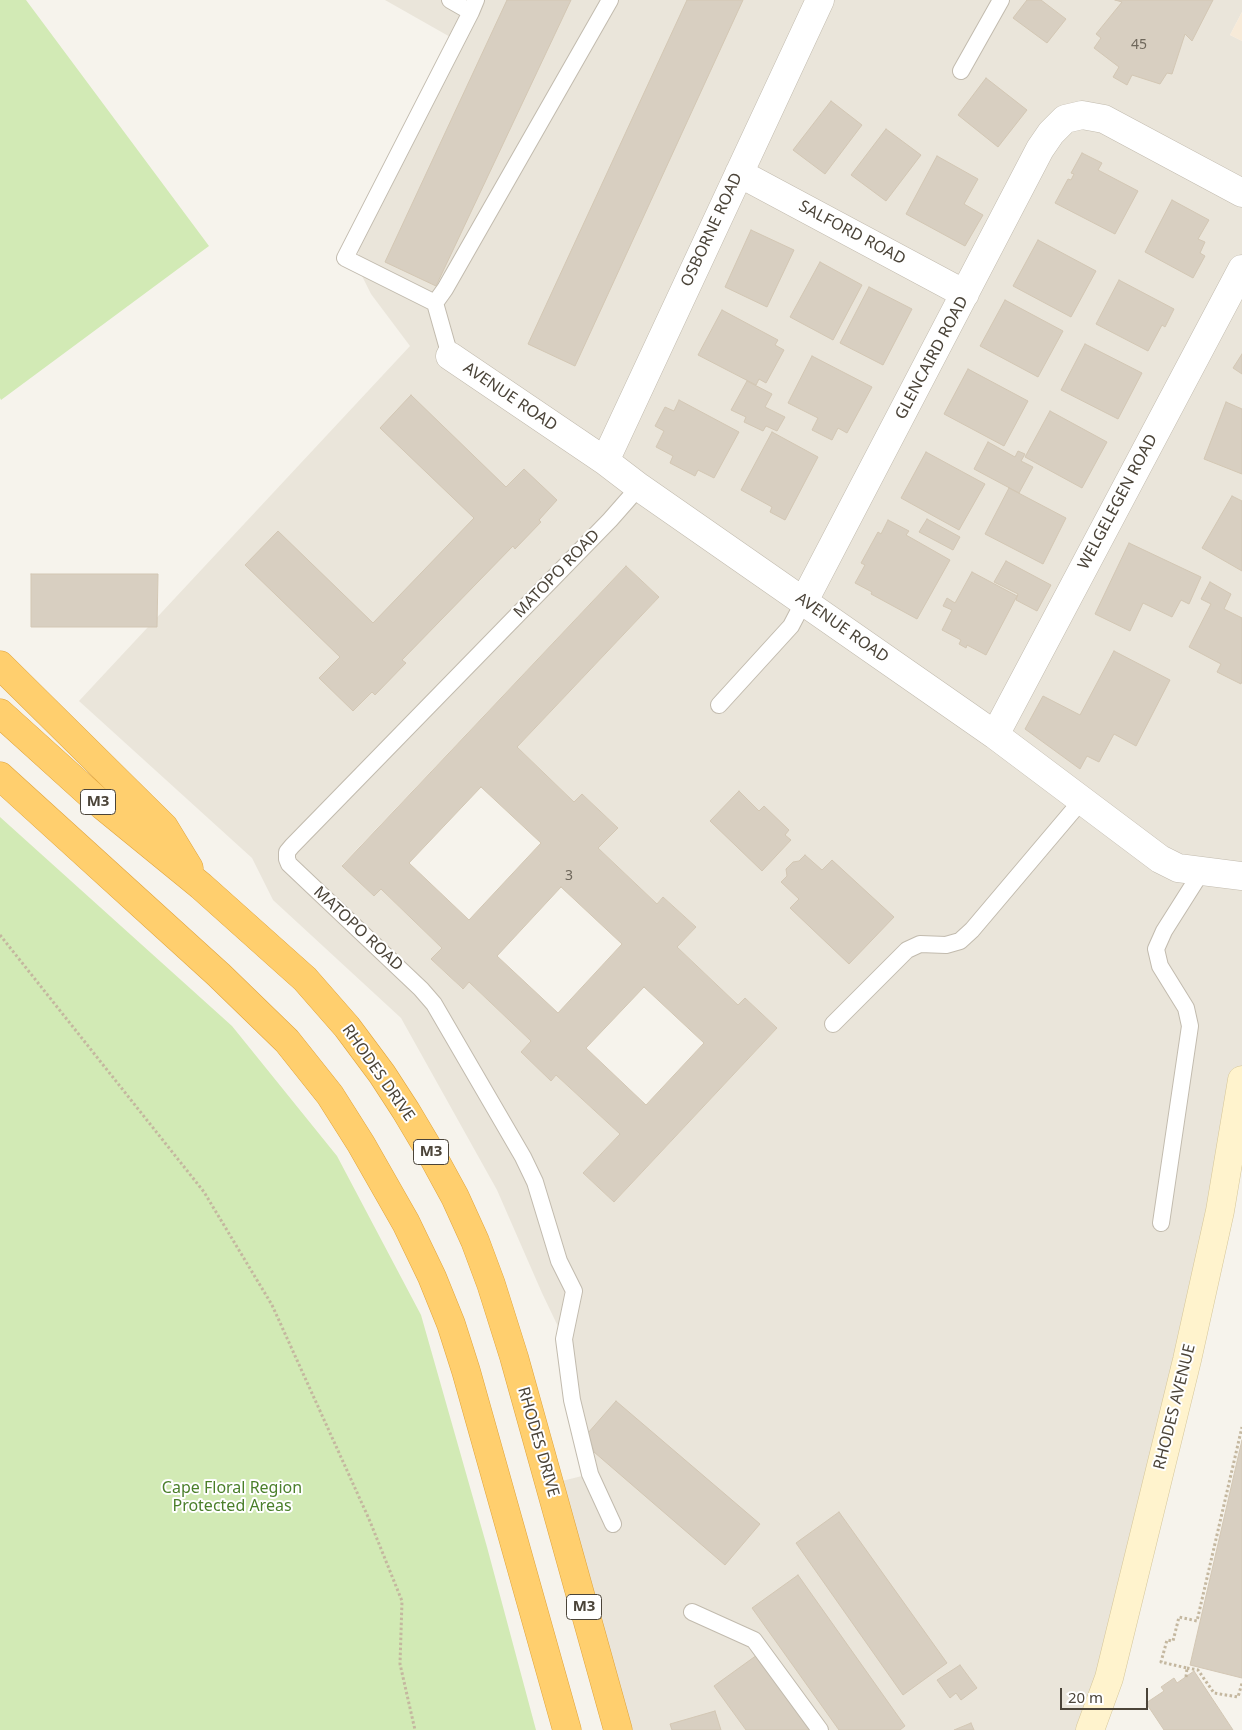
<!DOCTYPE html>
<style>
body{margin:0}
#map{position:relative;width:1242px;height:1730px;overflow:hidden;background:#f6f3ec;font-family:"Noto Sans",sans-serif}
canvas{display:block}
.scale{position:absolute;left:1060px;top:1688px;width:88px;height:22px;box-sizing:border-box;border:2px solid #4b4439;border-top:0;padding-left:6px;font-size:15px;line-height:18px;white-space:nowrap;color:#4b4439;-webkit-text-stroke:4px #fff;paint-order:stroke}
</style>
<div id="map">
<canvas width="1242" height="1730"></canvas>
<div class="scale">20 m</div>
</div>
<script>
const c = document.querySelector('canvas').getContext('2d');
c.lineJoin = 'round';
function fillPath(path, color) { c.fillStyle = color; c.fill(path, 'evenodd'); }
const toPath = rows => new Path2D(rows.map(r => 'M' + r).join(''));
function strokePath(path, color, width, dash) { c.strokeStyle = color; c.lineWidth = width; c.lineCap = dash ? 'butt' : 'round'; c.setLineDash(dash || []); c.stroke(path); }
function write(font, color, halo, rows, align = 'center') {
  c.font = font + ' "Noto Sans",sans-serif'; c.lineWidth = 4; c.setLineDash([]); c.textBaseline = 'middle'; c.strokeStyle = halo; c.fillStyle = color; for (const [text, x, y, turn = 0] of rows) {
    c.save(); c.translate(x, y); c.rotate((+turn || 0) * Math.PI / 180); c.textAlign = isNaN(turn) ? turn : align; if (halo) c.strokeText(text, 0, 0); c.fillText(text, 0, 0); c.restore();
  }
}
fillPath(toPath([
 [385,0,1242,0,1242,12,1230,35,1242,41,1242,1080,1090,1730,618,1730,550,1484,590,1474,564,1339,542,1293,497,1190,401,1018,273,900,252,858,79,701,410,346,371,294,360,272,358,249,452,38],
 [626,566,659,597,517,747,574,802,582,794,617,827,598,848,657,904,663,897,696,927,677,947,738,1005,745,998,777,1028,614,1202,583,1173,620,1134,556,1075,551,1080,521,1052,531,1041,469,982,462,989,431,959,442,948,381,889,374,896,342,865]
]), '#eae5da');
fillPath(toPath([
 [1242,12,1242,41,1230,35]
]), '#f7ead8');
fillPath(toPath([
 [0,0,26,0,209,246,1,400,0,398],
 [0,817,232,1026,337,1156,421,1315,487,1547,536,1730,0,1730]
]), '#d2eab5');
const building = toPath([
 [507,0,571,0,436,286,385,262,507,0],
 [687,0,743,0,575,366,528,344,687,0],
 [1027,0,1041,0,1066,19,1047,43,1013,18,1027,0],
 [1115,0,1213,0,1192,41,1185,34,1172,74,1167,73,1160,84,1132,75,1127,85,1113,77,1119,67,1094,48,1101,38,1096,34,1122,2,1115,0],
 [986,78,1027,110,998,147,958,115,986,78],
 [831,101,862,125,825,174,793,150,831,101],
 [886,129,921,155,886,201,851,175,886,129],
 [1082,153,1102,163,1098,170,1138,191,1115,234,1055,203,1068,179,1071,180,1074,174,1071,173,1082,153],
 [937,156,978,179,964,204,983,215,965,246,906,214,937,156],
 [1172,200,1209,220,1198,239,1205,242,1200,253,1205,256,1193,278,1145,252,1172,200],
 [751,230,794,250,767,307,725,287,751,230],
 [1038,240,1096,271,1071,317,1013,286,1038,240],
 [820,262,862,285,833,340,790,317,820,262],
 [1119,280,1174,309,1165,327,1162,325,1148,351,1096,324,1119,280],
 [869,287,912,309,883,365,840,343,869,287],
 [1005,300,1063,331,1038,377,980,346,1005,300],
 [722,310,778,340,775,345,784,350,766,383,759,379,756,385,698,355,722,310],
 [1085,344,1142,373,1118,419,1061,390,1085,344],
 [1242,354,1242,374,1233,368,1242,354],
 [812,356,872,387,847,433,838,428,832,440,812,430,818,418,788,403,812,356],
 [968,369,1028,401,1004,446,944,414,968,369],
 [747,381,772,394,765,407,785,417,777,431,766,426,763,431,744,422,746,417,731,410,747,381],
 [411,395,506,487,524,469,557,500,539,520,541,522,515,549,513,546,402,660,406,663,375,695,372,692,353,711,319,678,340,657,245,565,278,531,373,623,474,518,380,428,411,395],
 [679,400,739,432,714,478,698,470,695,476,670,463,673,456,656,447,664,431,655,426,665,407,674,411,679,400],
 [1226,402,1242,409,1242,474,1204,459,1226,402],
 [1050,411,1107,442,1082,488,1025,457,1050,411],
 [772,432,818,457,785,520,770,512,772,507,741,490,772,432],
 [988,442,1015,457,1018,451,1025,454,1021,461,1033,467,1019,493,974,469,988,442],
 [926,452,985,484,959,530,901,498,926,452],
 [1009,488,1066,518,1043,564,985,534,1009,488],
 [1232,496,1242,501,1242,571,1202,548,1232,496],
 [927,519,960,537,953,550,919,532,927,519],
 [888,520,909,531,906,535,950,560,917,619,871,594,872,592,855,583,865,565,861,563,878,532,881,534,888,520],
 [1129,543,1201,577,1189,604,1181,600,1172,617,1143,603,1130,631,1095,614,1129,543],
 [1006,561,1051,585,1037,611,1016,600,1018,594,994,582,1006,561],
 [626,566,659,597,517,747,574,802,582,794,618,828,598,848,657,904,663,897,696,927,677,947,738,1005,745,998,777,1028,614,1202,583,1173,620,1134,556,1075,551,1081,521,1052,531,1041,469,982,463,989,431,959,442,948,381,889,374,896,342,866,626,566],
 [481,787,541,843,469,920,409,863,481,787],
 [561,887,622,944,558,1013,497,956,561,887],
 [644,987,704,1043,646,1105,586,1048,644,987],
 [972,572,1017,596,986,655,967,645,966,648,959,644,961,640,942,630,952,610,943,606,947,598,955,603,972,572],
 [31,574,158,574,157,627,31,627,31,574],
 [1210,582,1231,594,1224,609,1242,618,1242,681,1241,684,1217,672,1221,664,1189,647,1211,604,1201,599,1210,582],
 [1114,651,1170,680,1136,746,1114,734,1099,762,1087,756,1080,769,1025,729,1043,696,1080,715,1114,651],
 [739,791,759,811,764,806,789,830,785,835,791,840,762,871,710,821,739,791],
 [805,855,822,870,832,860,894,917,849,964,790,908,799,899,781,882,787,876,786,869,793,862,799,861,805,855],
 [616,1401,760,1524,725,1565,594,1452,588,1433,616,1401],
 [1242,1440,1242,1678,1190,1665,1242,1440],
 [839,1512,947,1663,903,1695,796,1543,839,1512],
 [798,1575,905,1726,900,1730,839,1730,752,1608,798,1575],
 [757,1655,810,1730,746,1730,714,1686,757,1655],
 [960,1665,977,1688,961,1700,956,1693,950,1698,937,1680,960,1665],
 [1194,1671,1233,1730,1164,1730,1146,1703,1164,1691,1161,1687,1174,1678,1177,1683,1194,1671],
 [715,1711,721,1730,672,1730,670,1724,715,1711],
 [971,1723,974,1730,954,1730,971,1723]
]);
fillPath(building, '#d8cfc1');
strokePath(building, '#d3c7b4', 1);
const lane = toPath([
 [450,0,471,12,476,0],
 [961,71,1001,0],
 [435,303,445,289,610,0],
 [450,356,435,303,345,258,471,12],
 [719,705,791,626,804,601],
 [833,1024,907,950,920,944,946,945,960,941,972,930,1082,800],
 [1161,1223,1190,1026,1186,1008,1160,966,1156,949,1164,931,1202,871],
 [613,1524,590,1474,572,1400,564,1339,574,1291,559,1261,535,1182,523,1157,434,1004,421,989,289,864,287,859,287,852,292,846,610,520,639,487],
 [692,1612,754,1640,820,1730]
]);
const street = toPath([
 [739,173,965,294],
 [450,356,605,461,639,487,995,735,1160,859,1178,868,1242,876],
 [605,461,820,0],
 [804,601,1040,149,1051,133,1065,119,1082,115,1104,119,1242,193],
 [995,735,1242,269]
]);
const secondary = toPath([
 [1090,1730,1109,1678,1187,1360,1220,1211,1242,1080]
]);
const highway = toPath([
 [0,665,164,827,189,868],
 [0,713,103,806,201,886,305,979,347,1027,382,1074,406,1111,431,1153,455,1197,475,1241,491,1284,514,1357,618,1730],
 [0,776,219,975,287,1041,330,1095,361,1144,406,1223,432,1277,451,1324,466,1371,567,1730]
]);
strokePath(lane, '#c2bbae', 18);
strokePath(street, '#c2bbae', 29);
strokePath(secondary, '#d6c79b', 29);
strokePath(highway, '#e0a43c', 29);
strokePath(toPath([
 [0,935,204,1192,272,1305,369,1519,402,1601,400,1664,415,1730],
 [1187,1668,1198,1670,1214,1693,1238,1697,1242,1683],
 [1186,1677,1187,1668,1161,1662,1167,1640,1173,1641,1179,1617,1197,1621,1242,1427]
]), '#c4b79f', 3, [2.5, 2.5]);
strokePath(lane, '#fff', 16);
strokePath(street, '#fff', 28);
strokePath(secondary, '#fff3cd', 28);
strokePath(highway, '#ffcf6e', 28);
write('14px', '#6e675b', null, [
 ["45",1139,45],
 ["3",569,876]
]);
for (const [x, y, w] of [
 [98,802,35],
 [431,1152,35],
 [584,1607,35]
]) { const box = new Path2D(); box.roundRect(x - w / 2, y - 12.5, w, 25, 4); c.fillStyle = '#fff'; c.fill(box); strokePath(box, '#4b4439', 1); }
write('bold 15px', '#4b4439', null, [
 ["M3",98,802],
 ["M3",431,1152],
 ["M3",584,1607]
]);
write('16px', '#4b4439', '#fff', [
 ["OSBORNE ROAD",712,230,-65],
 ["SALFORD ROAD",852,233,28],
 ["GLENCAIRD ROAD",932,358,-62],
 ["AVENUE ROAD",510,397,34],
 ["WELGELEGEN ROAD",1118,502,-62],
 ["MATOPO ROAD",557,574,-46],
 ["AVENUE ROAD",842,628,35],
 ["MATOPO ROAD",358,929,43],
 ["RHODES DRIVE",378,1073,55],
 ["RHODES AVENUE",1175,1407,-76],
 ["RHODES DRIVE",538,1442,74]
]);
write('16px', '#4a7f2a', '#fff', [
 ["Cape Floral Region",232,1488],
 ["Protected Areas",232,1506]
]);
</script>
